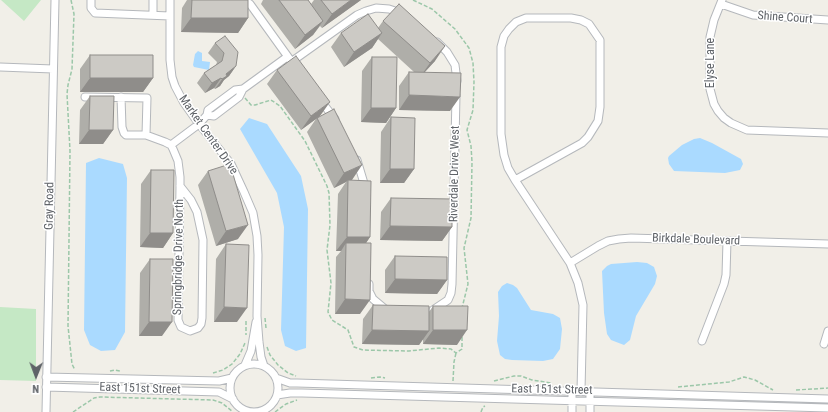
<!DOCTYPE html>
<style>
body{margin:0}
#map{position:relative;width:828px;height:412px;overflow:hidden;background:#f1efe8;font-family:"Roboto Condensed",sans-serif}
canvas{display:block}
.north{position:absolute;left:16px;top:356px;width:40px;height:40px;-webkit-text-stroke:3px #fff;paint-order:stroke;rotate:181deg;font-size:11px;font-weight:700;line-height:16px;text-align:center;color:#5f6368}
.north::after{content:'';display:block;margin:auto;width:14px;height:18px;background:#5f6368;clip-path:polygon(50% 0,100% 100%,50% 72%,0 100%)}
</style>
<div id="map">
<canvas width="828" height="412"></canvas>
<div class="north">N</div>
</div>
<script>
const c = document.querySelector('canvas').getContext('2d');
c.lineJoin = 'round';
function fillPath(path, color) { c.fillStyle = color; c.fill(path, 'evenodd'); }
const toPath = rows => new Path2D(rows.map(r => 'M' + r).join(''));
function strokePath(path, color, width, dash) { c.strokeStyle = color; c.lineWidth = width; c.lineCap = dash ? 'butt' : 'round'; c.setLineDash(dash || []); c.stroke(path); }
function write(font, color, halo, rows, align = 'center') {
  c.font = font + ' "Roboto Condensed",sans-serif'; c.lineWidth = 3; c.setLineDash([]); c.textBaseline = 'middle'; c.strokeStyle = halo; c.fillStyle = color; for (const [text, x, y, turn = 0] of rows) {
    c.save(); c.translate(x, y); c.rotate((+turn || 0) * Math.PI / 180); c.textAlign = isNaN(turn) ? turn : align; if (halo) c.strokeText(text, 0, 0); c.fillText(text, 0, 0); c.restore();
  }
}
fillPath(toPath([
 [1,0,41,0,24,21],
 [0,307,36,309,36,381,0,380]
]), '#c5e8c5');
fillPath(toPath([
 [198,51,202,53,202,61,210,62,209,70,194,67,193,65,195,54],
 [249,118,267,124,301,176,308,209,306,348,296,351,285,346,281,330,284,227,277,193,240,129],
 [700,138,712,143,741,159,743,164,740,170,725,173,674,171,669,164,668,158,669,156,682,145,694,139],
 [99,158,123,164,127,178,125,332,115,350,101,351,90,345,84,330,86,163],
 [637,262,647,263,654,267,657,276,655,284,636,316,630,340,624,345,611,340,607,334,604,313,602,271,607,266,611,264],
 [507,283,513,285,517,288,531,310,553,314,560,318,562,329,560,349,553,359,543,361,512,360,505,359,500,355,497,341,499,316,498,292,502,286]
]), '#aadaff');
const minor = toPath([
 [91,0,91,8,95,13,170,16],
 [153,0,153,15],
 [170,0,170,60,172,77,175,86,184,103,199,124,231,164,244,192,253,213,257,236,258,255,257,316,259,342,261,357,264,366],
 [244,0,250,4,296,68],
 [722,0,714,20,710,37,710,89,714,104,718,111,724,118,731,123,747,130,828,133],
 [721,4,753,15,828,20],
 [437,42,447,52,455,65,457,81],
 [291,62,357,15,366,11,376,8,389,9,401,13],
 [0,67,53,69],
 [85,97,147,98,146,135,165,142,171,145,173,149,178,161,180,177,180,186,178,320,181,327,190,331,198,328,201,324,202,318,203,240,197,212,191,200,180,186],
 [121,97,122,127,124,133,126,135,146,135],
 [320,100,335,119],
 [207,115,214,116,239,97,243,89],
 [171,145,199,124,207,115,208,110,235,90,243,89,287,57],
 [357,160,366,190],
 [515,180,582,143,588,137,598,121,600,107,600,40,589,24,581,20,571,18,526,18,516,22,509,29,504,36,501,47,501,134,504,155,508,168,515,180,570,263,578,283,583,305,581,391],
 [570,263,598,246,608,241,619,239,631,238,828,244],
 [369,284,369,291,373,299,385,309],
 [433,310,448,300,451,293,452,284,456,95],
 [702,341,724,284,726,275,727,241],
 [824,344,828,331],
 '230 388a24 24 0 1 1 48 0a24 24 0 1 1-48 0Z',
 [245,365,251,351,256,322],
 [46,377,219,381,232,378],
 [276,378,290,383,297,383,828,399],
 [46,387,219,392,233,399],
 [277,395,290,393,302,393,828,408],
 [46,412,55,0],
 [572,412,572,391],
 [590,412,590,391]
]);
strokePath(minor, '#b5b8bc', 9);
strokePath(toPath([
 [71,0,74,14,72,69,68,85,67,94,70,151,68,326,72,364,75,370],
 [413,0,432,9,455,29,469,48,473,63,474,82,473,110,467,130,471,146,472,162,471,218,464,248,468,284,462,308],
 [245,98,251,105,255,105,271,100,280,106,305,141,327,186,329,193,330,225,327,250,331,283,328,312,332,320,348,330,354,347,363,350,409,351,439,348,451,349,456,353,462,349,462,337],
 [265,318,266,328],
 [246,321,246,335],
 [267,347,270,355,278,365,288,373,296,376],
 [110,371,115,370,120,371],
 [213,373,223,370,232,364,240,354,245,343],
 [371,378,380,377,385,378],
 [453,381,454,362,456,353],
 [494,381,514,376,521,376,532,380,551,383],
 [678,387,729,382,744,377,755,380,773,390],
 [796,390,828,388],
 [73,412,94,398,100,397,213,400,222,403,233,412],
 [275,412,286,404,297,400],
 [481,412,483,407,485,406]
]), '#9cc7a9', 1.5, [4, 2]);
strokePath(minor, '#fff', 7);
fillPath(toPath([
 [187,0,248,0,248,18,238,33,181,32,182,8],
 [263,0,308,0,311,4,314,0,361,0,322,28,320,26,313,35,295,49,261,4],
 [383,21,435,61,425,72,450,111,399,110,399,86,409,72,414,72,378,39,372,48,344,67,331,47,341,33,378,28],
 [215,43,236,66,229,76,224,80,220,86,215,89,214,88,205,93,197,83,204,73,216,65,217,62,208,53],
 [90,55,153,78,143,92,80,92,80,69],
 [372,57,396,108,386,123,361,122,362,71],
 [277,70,319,116,352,180,350,180,370,237,366,243,360,314,335,314,336,257,341,251,336,251,338,194,346,182,334,188,307,132,316,119,301,130,267,84],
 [90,96,113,130,103,144,79,144,80,110],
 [391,117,414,169,404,183,380,183,381,132],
 [151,170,173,233,163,248,140,247,141,184],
 [208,171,238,239,216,246,198,185],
 [391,198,452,227,442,241,380,240,381,212],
 [226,244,237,322,214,322,216,259],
 [395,256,447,280,437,294,385,293,385,270],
 [150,259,162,336,139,336,140,273],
 [373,305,429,312,433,306,457,345,423,344,423,339,419,345,362,344,363,319]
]), '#afaea9');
fillPath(toPath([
 [351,0,361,0,322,28,332,14],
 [191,18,248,18,238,33,181,32],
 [323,21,313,35,295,49,305,35],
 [382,33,372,48,344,67,354,52],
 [445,46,435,61,420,77,430,63],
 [236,66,229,76,224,80,220,86,215,89,226,74],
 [90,78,153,78,143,92,80,92],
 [221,78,214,88,205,93,212,83],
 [409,95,460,97,450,111,399,110],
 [330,102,320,116,301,130,311,116],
 [371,108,396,108,386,123,361,122],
 [89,130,113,130,103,144,79,144],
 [362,165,352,180,348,182,348,180,346,182,334,188,344,173],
 [390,169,414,169,404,183,380,183],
 [248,225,238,239,216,246,226,231],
 [390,226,452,227,442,241,380,240],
 [150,233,173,233,163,248,140,247],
 [347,237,370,237,360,252,346,243,341,251,336,251],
 [395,279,447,280,437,294,385,293],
 [345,299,370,300,360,314,335,314],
 [224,307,247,308,237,322,214,322],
 [149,322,172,322,162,336,139,336],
 [372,330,429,331,419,345,362,344],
 [433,330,467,330,457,345,423,344]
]), '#8f8d8a');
const building = toPath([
 [192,0,248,0,248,18,191,18,192,0],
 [279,0,308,0,323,21,305,35,279,0],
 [321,0,351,0,332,14,321,0],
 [399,4,445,46,430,63,383,21,399,4],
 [368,14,382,33,354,52,341,33,368,14],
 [225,36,238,52,236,66,226,74,227,76,222,79,221,78,212,83,204,73,222,61,224,53,215,43,225,36],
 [90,55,153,55,153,78,90,78,90,55],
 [296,56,330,102,311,116,277,70,296,56],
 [372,57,397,57,396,108,371,108,372,57],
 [409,72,461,73,460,97,409,95,409,72],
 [90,96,114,96,113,130,89,130,90,96],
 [334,109,362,165,344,173,317,118,334,109],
 [391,117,415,118,414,169,390,169,391,117],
 [230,164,248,225,226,231,208,171,230,164],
 [151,170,174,170,173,233,150,233,151,170],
 [348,180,371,181,370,237,347,237,348,180],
 [391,198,452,199,452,227,390,226,391,198],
 [346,243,371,243,370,300,345,299,346,243],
 [226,244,249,245,247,308,224,307,226,244],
 [395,256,447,257,447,280,395,279,395,256],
 [150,259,173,259,172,322,149,322,150,259],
 [373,305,429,306,429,331,372,330,373,305],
 [433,306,468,306,467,330,433,330,433,306]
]);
fillPath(building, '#cccac5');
strokePath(building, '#8f8d8a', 1);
write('12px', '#5f6368', '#fff', [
 ["Shine Court",785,18,4],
 ["Elyse Lane",711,63,-90],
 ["Market Center Drive",208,135,55],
 ["Riverdale Drive West",455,174,-89],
 ["Gray Road",50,206,-89],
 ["Birkdale Boulevard",696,240,2],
 ["Springbridge Drive North",179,257,-89],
 ["East 151st Street",140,389,2],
 ["East 151st Street",552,390,1]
]);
</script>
